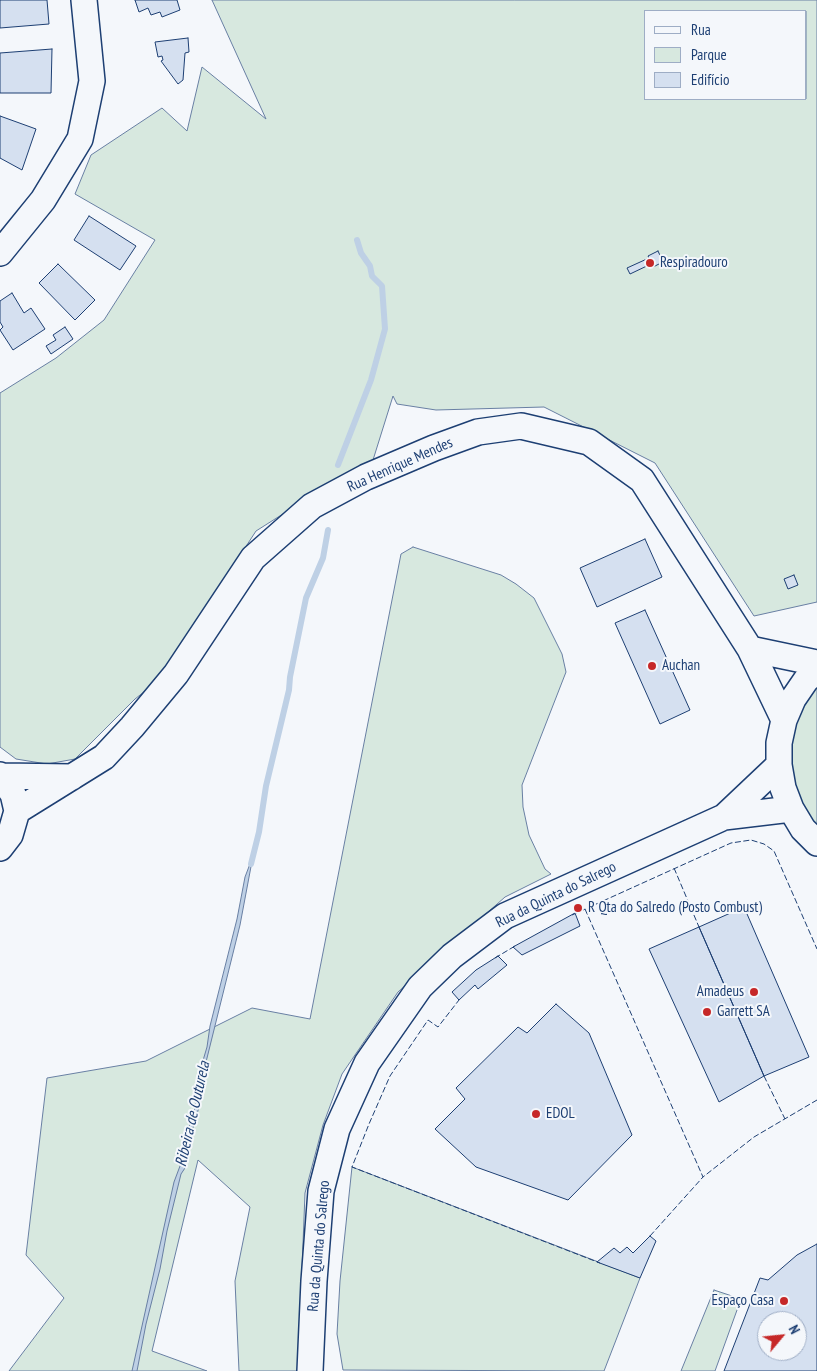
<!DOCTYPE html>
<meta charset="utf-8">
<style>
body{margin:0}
#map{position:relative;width:817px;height:1371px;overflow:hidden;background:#f4f7fb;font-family:"PT Sans Narrow",sans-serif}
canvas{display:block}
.legend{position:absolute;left:644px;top:10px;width:162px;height:90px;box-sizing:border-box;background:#f4f7fb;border:1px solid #9eadc5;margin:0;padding:6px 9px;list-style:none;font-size:15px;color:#1d3f73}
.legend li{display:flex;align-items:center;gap:10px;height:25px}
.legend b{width:25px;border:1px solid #9eadc5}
.north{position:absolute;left:757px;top:1311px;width:50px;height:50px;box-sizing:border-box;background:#f4f7fb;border:1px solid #9eadc5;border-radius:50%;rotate:62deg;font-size:14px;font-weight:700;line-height:20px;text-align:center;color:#1d3f73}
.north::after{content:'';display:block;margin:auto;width:18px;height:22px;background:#c62828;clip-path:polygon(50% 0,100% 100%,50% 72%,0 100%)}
</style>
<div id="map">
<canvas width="817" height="1371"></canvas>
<ul class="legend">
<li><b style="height:6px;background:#f4f7fb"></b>Rua</li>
<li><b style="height:14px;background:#d7e8df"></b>Parque</li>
<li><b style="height:14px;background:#d5e0f0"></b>Edifício</li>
</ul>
<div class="north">N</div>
</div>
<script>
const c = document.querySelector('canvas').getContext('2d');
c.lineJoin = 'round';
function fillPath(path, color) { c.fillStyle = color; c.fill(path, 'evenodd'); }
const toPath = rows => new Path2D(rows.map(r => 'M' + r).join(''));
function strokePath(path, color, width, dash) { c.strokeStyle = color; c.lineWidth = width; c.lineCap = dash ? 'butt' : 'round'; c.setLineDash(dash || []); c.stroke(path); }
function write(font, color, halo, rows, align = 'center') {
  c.font = font + ' "PT Sans Narrow",sans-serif'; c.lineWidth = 4; c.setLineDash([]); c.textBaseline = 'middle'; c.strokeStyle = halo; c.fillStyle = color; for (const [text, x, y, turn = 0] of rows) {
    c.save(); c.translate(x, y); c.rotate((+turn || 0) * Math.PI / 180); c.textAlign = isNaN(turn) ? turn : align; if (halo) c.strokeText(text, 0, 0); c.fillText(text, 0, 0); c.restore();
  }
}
const green = toPath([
 [212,0,817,0,817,602,754,616,655,463,544,407,436,410,397,404,393,396,373,460,351,471,256,531,159,680,135,699,75,759,47,764,16,759,0,747,0,393,56,358,104,320,155,240,75,194,91,155,162,108,187,131,202,67,266,119,212,0],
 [646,11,806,11,806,99,646,99,646,11],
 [413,547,501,575,516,584,534,598,562,654,566,672,522,785,523,807,529,835,545,869,551,874,505,897,398,992,342,1074,323,1125,305,1193,298,1371,239,1371,235,1281,250,1207,198,1160,152,1351,207,1371,9,1371,64,1298,26,1255,47,1078,146,1061,252,1008,310,1019,401,554,413,547],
 [817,687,817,826,809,816,799,798,793,778,790,758,792,737,798,717,807,699,817,687],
 [352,1167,640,1278,604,1371,343,1370,337,1334,340,1281,352,1167],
 [714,1290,741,1299,715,1371,681,1371,714,1290]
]);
fillPath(green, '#d7e8df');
strokePath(green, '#687fa3', 1);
const water = toPath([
 [253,856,240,925,206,1062,199,1107,190,1138,185,1168,181,1174,167,1231,160,1269,146,1324,137,1371,132,1371,174,1182,180,1166,186,1135,194,1113,199,1074,207,1047,210,1026,237,919,245,877,253,856]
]);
fillPath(water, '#bed0e5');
strokePath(water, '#687fa3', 1);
strokePath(toPath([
 [338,465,371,380,385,329,382,286,372,276,370,266,361,253,357,240],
 [251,864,259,832,266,786,289,690,290,677,306,598,323,558,328,530]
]), '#bed0e5', 6);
const building = toPath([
 [0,0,47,0,49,24,0,28,0,0],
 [135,0,177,0,180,10,162,17,160,12,151,15,148,8,139,12,135,0],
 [188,38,189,52,185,53,183,80,178,84,161,61,163,60,162,56,158,57,155,42,188,38],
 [52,49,51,93,0,93,0,53,52,49],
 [0,116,36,129,22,170,0,158,0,116],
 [89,216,136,246,120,270,74,240,89,216],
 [658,251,663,262,653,267,651,264,630,274,627,268,649,258,648,256,658,251],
 [58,264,95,300,75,320,39,283,58,264],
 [12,293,24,313,31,308,45,329,13,350,0,330,3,327,0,322,0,301,12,293],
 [65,327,73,339,51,354,46,346,56,340,53,335,65,327],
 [645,539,662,577,597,607,580,568,645,539],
 [794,575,798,585,788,589,784,579,794,575],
 [645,610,690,710,660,724,615,623,645,610],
 [744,907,809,1057,764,1076,699,927,744,907],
 [575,913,580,926,522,955,513,947,575,913],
 [699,927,764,1076,719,1102,649,949,699,927],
 [498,956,507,965,478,989,475,985,459,1000,452,992,476,970,498,956],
 [556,1004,589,1033,632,1135,568,1200,476,1167,435,1129,465,1099,456,1088,518,1027,527,1033,556,1004],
 [650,1236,656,1241,640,1278,597,1262,614,1248,620,1253,627,1247,633,1253,650,1236],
 [817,1244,817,1371,724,1371,760,1278,768,1280,797,1255,817,1244],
 [767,1321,797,1321,797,1351,767,1351,767,1321]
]);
fillPath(building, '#d5e0f0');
strokePath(building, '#1d3f73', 1);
const minor = toPath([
 [0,253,43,200,80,139,92,81,84,0],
 [750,649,817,663],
 [817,670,806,680,793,699,784,720,779,743,779,765,783,788,791,809,803,829,817,843],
 [0,775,13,794,17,811,10,835,0,848],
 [2,776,72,777],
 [17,811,104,757,132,727,176,674,253,558,312,506,366,477,434,448,478,432,521,426,589,442,642,480,750,649,784,720],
 [724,817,779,765],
 [310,1371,314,1281,321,1191,337,1129,367,1063,420,987,452,956,505,916,724,817,791,809]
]);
strokePath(minor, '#1d3f73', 28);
strokePath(minor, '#f4f7fb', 25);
strokePath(toPath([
 [674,868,699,927],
 [585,909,703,1177,754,1137,817,1100],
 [572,915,731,843,751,840,764,844,774,851,817,949],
 [495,958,515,946],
 [458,999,459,1000,438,1027,428,1020,390,1076,369,1124,352,1167,600,1263],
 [764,1076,785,1119],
 [650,1236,703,1177]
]), '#1d3f73', 1, [6, 2.5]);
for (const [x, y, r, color] of [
 [650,263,5,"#c62828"],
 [652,666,5,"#c62828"],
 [578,908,5,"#c62828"],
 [754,992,5,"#c62828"],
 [707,1012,5,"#c62828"],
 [536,1114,5,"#c62828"],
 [784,1301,5,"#c62828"]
]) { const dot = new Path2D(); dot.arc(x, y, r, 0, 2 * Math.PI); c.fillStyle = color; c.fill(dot); strokePath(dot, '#f4f7fb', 2); }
write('15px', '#1d3f73', '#f4f7fb', [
 ["Respiradouro",660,263],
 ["Auchan",662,666],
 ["R Qta do Salredo (Posto Combust)",588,908],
 ["Amadeus",744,992,"right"],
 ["Garrett SA",717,1012],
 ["EDOL",546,1114],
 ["Espaço Casa",774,1301,"right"]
], 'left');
write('15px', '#1d3f73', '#f4f7fb', [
 ["Rua Henrique Mendes",400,465,-24],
 ["Rua da Quinta do Salrego",556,895,-26],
 ["Rua da Quinta do Salrego",319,1246,-85]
]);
write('italic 16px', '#1d3f73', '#f4f7fb', [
 ["Ribeira de Outurela",193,1114,-77]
]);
</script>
